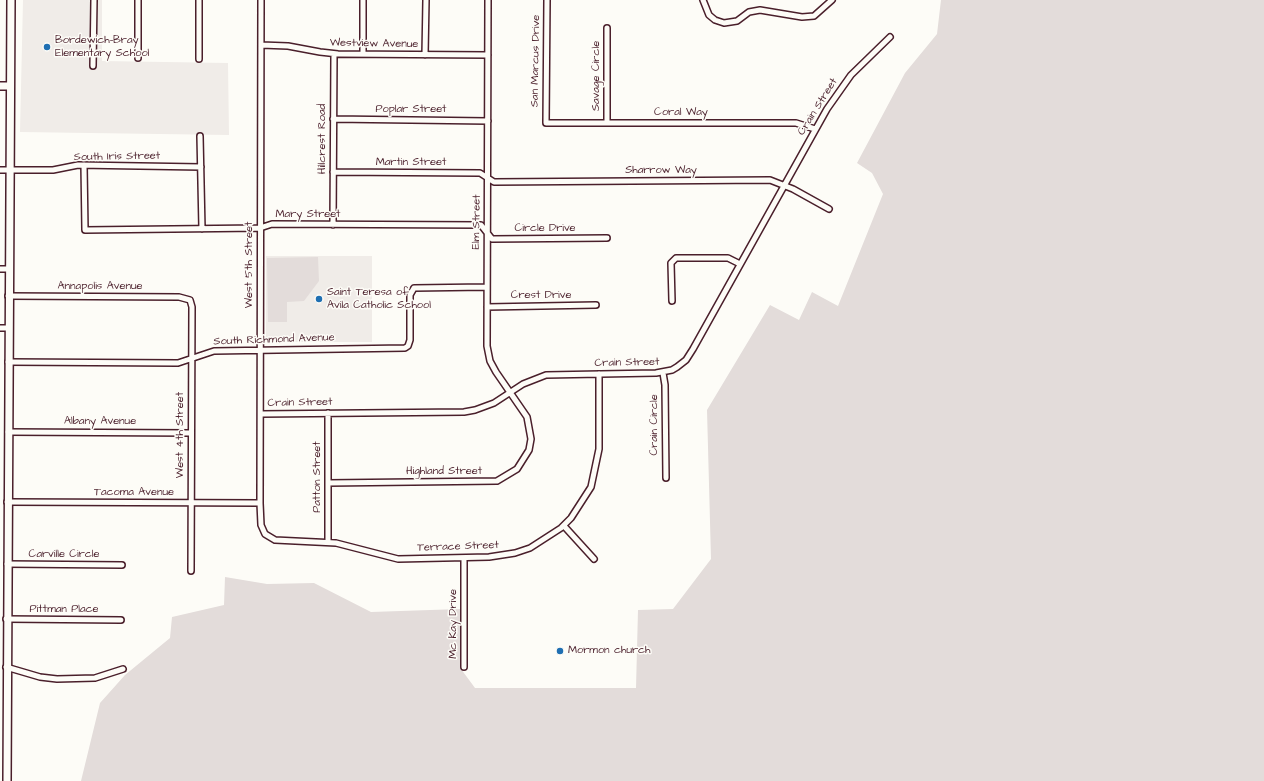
<!DOCTYPE html>
<style>
body{margin:0}
canvas{display:block;background:#fdfcf7}
</style>
<canvas width="1264" height="781"></canvas>
<script>
const c = document.querySelector('canvas').getContext('2d');
c.lineJoin = 'round';
function fillPath(path, color) { c.fillStyle = color; c.fill(path, 'evenodd'); }
const toPath = rows => new Path2D(rows.map(r => 'M' + r).join(''));
function strokePath(path, color, width, dash) { c.strokeStyle = color; c.lineWidth = width; c.lineCap = dash ? 'butt' : 'round'; c.setLineDash(dash || []); c.stroke(path); }
function write(font, color, halo, rows, align = 'center') {
  c.font = font + ' "Architects Daughter",sans-serif'; c.lineWidth = 3; c.setLineDash([]); c.textBaseline = 'middle'; c.strokeStyle = halo; c.fillStyle = color; for (const [text, x, y, turn = 0] of rows) {
    c.save(); c.translate(x, y); c.rotate((+turn || 0) * Math.PI / 180); c.textAlign = isNaN(turn) ? turn : align; if (halo) c.strokeText(text, 0, 0); c.fillText(text, 0, 0); c.restore();
  }
}
fillPath(toPath([
 [23,0,102,0,102,61,228,63,229,135,20,132],
 [266,256,372,256,372,342,266,342]
]), '#f0ece8');
fillPath(toPath([
 [941,0,1264,0,1264,781,81,781,100,703,125,675,170,638,172,617,224,605,225,577,267,584,314,583,371,612,460,609,461,669,475,688,636,688,638,610,673,609,711,559,707,410,770,305,799,320,812,292,838,306,883,194,872,173,857,163,905,73,937,34],
 [318,257,319,281,304,301,287,302,287,322,268,322,267,258]
]), '#e3dcda');
const street = toPath([
 [138,0,138,58],
 [261,0,260,503,261,525,265,534,275,540,336,543,398,559,489,557,515,553,530,548,561,528,571,518,591,487,599,449,599,374],
 [547,0,546,123,796,123,815,129],
 [703,0,709,15,715,20,724,23,737,21,749,12,760,10,802,17,814,16,832,0],
 [607,28,607,123],
 [261,45,288,46,320,52,338,54,488,55],
 [363,54,363,0],
 [425,55,426,0],
 [199,59,199,0],
 [93,66,94,0],
 [333,119,488,121],
 [200,136,202,229],
 [84,165,85,230,260,228,272,224,481,225,492,239,607,238],
 [0,170,53,170,78,165,201,167],
 [333,172,480,173,494,182,770,180,793,189,829,209],
 [333,225,334,54],
 [0,269,8,269],
 [8,296,179,297,190,300,192,307,191,571],
 [672,301,671,263,676,258,728,258,740,264],
 [487,307,596,305],
 [0,328,8,328],
 [8,362,178,363,214,351,405,348,408,346,410,340,410,295,414,288,486,287],
 [663,373,665,385,666,478],
 [328,413,328,542],
 [261,414,464,412,475,410,494,403,523,384,546,375,656,373,672,370,677,367,686,360,693,349,827,109,851,75,890,37],
 [8,432,191,433],
 [328,483,497,481,517,469,529,450,531,439,527,417,496,372,490,361,487,346,488,0],
 [7,502,260,503],
 [564,526,594,559],
 [464,559,464,667],
 [7,564,122,565],
 [6,619,121,620],
 [6,667,40,677,57,679,95,678,123,669]
]);
const secondary = toPath([
 [0,86,10,86],
 [7,781,11,0]
]);
strokePath(street, '#4a1f2b', 8);
strokePath(secondary, '#4a1f2b', 10);
strokePath(street, '#fdfcf7', 5);
strokePath(secondary, '#fdfcf7', 7);
for (const [x, y, r, color] of [
 [47,47,4,"#1f6fb2"],
 [319,299,4,"#1f6fb2"],
 [560,651,4,"#1f6fb2"]
]) { const dot = new Path2D(); dot.arc(x, y, r, 0, 2 * Math.PI); c.fillStyle = color; c.fill(dot); strokePath(dot, '#fdfcf7', 1.5); }
write('11px', '#4a1f2b', '#fdfcf7', [
 ["Bordewich-Bray",55,41],
 ["Elementary School",55,54],
 ["Saint Teresa of",327,293],
 ["Avila Catholic School",327,306],
 ["Mormon church",568,651]
], 'left');
write('11px', '#4a1f2b', '#fdfcf7', [
 ["Westview Avenue",374,44,1],
 ["San Marcus Drive",536,61,-89],
 ["Savage Circle",597,76,-90],
 ["Crain Street",818,107,-58],
 ["Poplar Street",411,110],
 ["Coral Way",681,113],
 ["Hillcrest Road",323,139,-90],
 ["South Iris Street",117,157,-1],
 ["Martin Street",411,163],
 ["Sharrow Way",661,171],
 ["Mary Street",308,215],
 ["Elm Street",477,222,-89],
 ["Circle Drive",545,229],
 ["West 5th Street",250,265,-90],
 ["Annapolis Avenue",100,287],
 ["Crest Drive",541,296],
 ["South Richmond Avenue",274,340,-2],
 ["Crain Street",627,363,-1],
 ["Crain Street",300,403,-1],
 ["Albany Avenue",100,422],
 ["Crain Circle",655,425,-90],
 ["West 4th Street",181,435,-90],
 ["Highland Street",444,472],
 ["Patton Street",318,477,-90],
 ["Tacoma Avenue",134,493],
 ["Terrace Street",458,547,-2],
 ["Carville Circle",64,555],
 ["Pittman Place",64,610],
 ["Mc Kay Drive",454,624,-90]
]);
</script>
